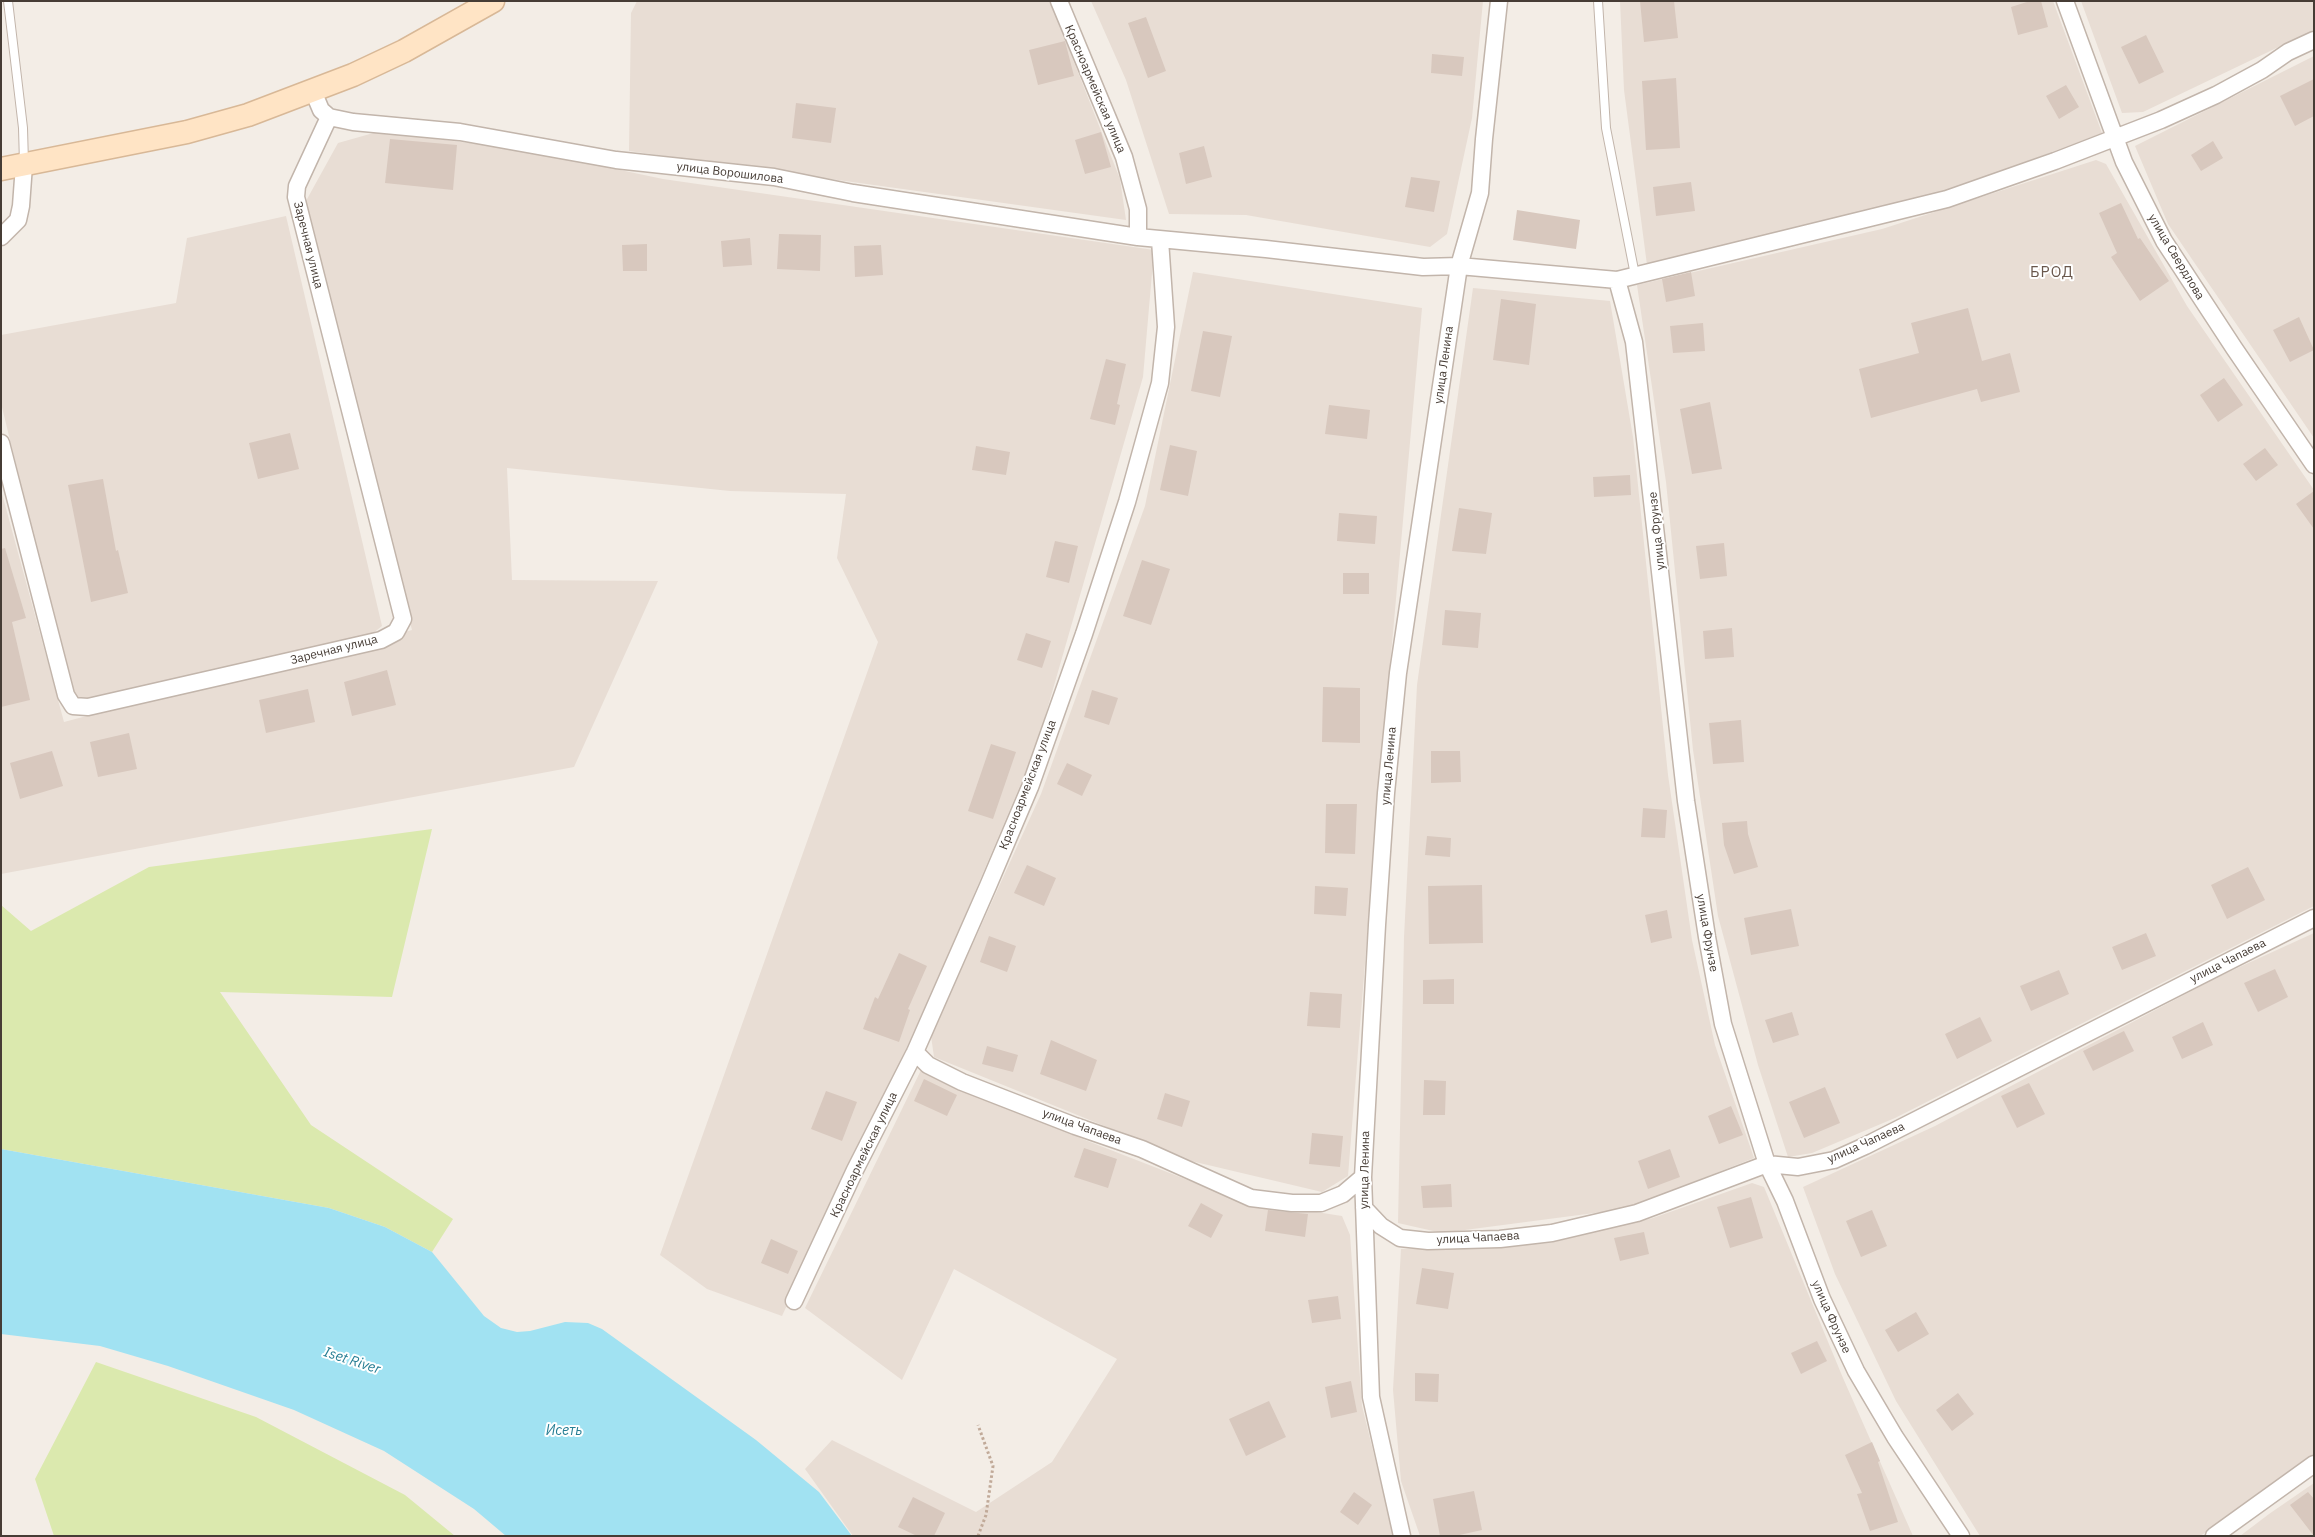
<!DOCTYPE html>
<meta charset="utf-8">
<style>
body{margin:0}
#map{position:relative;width:2315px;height:1537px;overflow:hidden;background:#f3ede6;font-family:"IBM Plex Sans",sans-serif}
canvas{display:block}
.frame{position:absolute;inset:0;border:2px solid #463c35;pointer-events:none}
</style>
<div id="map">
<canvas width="2315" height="1537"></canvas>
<div class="frame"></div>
</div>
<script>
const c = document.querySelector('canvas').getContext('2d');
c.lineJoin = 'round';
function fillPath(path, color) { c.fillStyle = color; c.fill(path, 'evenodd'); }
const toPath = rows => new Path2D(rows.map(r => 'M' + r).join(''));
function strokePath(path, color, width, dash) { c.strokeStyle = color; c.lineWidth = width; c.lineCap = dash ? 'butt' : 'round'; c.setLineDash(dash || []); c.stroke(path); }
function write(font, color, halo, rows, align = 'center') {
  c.font = font + ' "IBM Plex Sans",sans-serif'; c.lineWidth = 4; c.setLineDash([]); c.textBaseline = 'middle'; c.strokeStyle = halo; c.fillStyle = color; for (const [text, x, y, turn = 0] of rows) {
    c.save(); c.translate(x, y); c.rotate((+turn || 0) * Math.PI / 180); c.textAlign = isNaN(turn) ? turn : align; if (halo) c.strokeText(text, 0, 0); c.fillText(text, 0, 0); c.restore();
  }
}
fillPath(toPath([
 [637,1,1050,1,1120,179,1126,220,629,151,631,13],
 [1091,1,1483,1,1472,118,1447,234,1430,247,1246,215,1169,214,1126,80],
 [1620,1,2053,1,2102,133,1941,194,1647,265,1624,90],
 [2081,1,2314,1,2314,30,2143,112,2122,113],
 [2314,56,2314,438,2168,224,2135,146],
 [377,132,520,149,663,179,1154,250,1143,377,1036,748,936,984,782,1316,707,1289,660,1255,878,642,837,558,846,494,730,491,507,468,512,580,658,581,574,767,1,874,1,490,64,722,412,630,301,210,338,143],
 [2096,160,2106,164,2187,306,2314,490,2314,906,1895,1118,1812,1153,1788,1157,1758,1065,1718,916,1693,750,1666,482,1637,285,1882,229],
 [286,216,382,626,367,638,86,704,75,700,67,675,1,403,1,335,176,303,187,238],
 [1193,272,1422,308,1378,800,1348,1176,1322,1192,1191,1161,934,1057,931,1036,1041,794,1145,506],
 [1473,288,1610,301,1633,437,1668,775,1692,940,1715,1045,1754,1158,1625,1209,1442,1233,1398,1223,1404,937,1417,685],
 [2314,933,2314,1457,2229,1518,2200,1536,1980,1536,1896,1401,1835,1274,1803,1187,1935,1126,2220,976],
 [921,1070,1085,1140,1239,1200,1342,1216,1350,1235,1362,1406,1394,1536,853,1536,805,1469,832,1440,976,1512,1052,1462,1117,1359,954,1269,902,1380,805,1308],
 [1752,1183,1764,1187,1843,1378,1913,1536,1420,1536,1401,1481,1393,1390,1401,1249,1550,1243,1653,1218],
 [2314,1483,2314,1536,2240,1536,2269,1514]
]), '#e8ddd4');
fillPath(toPath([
 [432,829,392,997,220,992,311,1125,453,1219,432,1252,385,1227,329,1208,1,1149,1,905,31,931,149,867],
 [96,1362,256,1417,405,1495,455,1536,54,1536,35,1479]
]), '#dbe9ae');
fillPath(toPath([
 [1,1149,329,1208,385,1227,432,1252,484,1316,501,1328,517,1332,530,1331,565,1322,588,1323,602,1329,756,1440,819,1492,852,1536,506,1536,474,1509,384,1451,294,1410,168,1366,100,1346,1,1334]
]), '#a1e2f2');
fillPath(toPath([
 [1640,1,1674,1,1678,38,1644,42],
 [2030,1,2041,1,2048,27,2018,35,2011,7],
 [1146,17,1166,71,1148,78,1128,23],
 [2146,35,2164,72,2139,84,2121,47],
 [1065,41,1074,76,1038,85,1029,50],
 [1432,54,1464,57,1462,76,1431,73],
 [1676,78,1680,148,1646,150,1642,81],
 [2314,79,2314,116,2295,126,2280,96],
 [2066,85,2079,107,2059,119,2046,96],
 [796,103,836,108,831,143,792,138],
 [1101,132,1111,167,1085,174,1075,140],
 [390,139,457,145,453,190,385,183],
 [2213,141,2223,158,2201,171,2191,155],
 [1204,146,1212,177,1186,184,1179,153],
 [1411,177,1440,181,1434,212,1405,207],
 [1691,182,1695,211,1656,216,1653,187],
 [2121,203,2138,239,2140,238,2169,281,2140,301,2111,257,2117,253,2099,213],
 [1517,210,1580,220,1576,249,1513,240],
 [779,234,821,235,820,271,777,269],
 [750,238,752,265,723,267,721,241],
 [647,244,647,271,623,271,622,245],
 [881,245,883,275,855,277,854,246],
 [1691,272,1695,296,1666,302,1662,279],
 [1501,299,1536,304,1529,365,1493,360],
 [1968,308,1982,361,2010,353,2020,392,1981,402,1977,389,1871,418,1859,369,1919,353,1911,323],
 [2299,317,2314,350,2290,362,2273,330],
 [1703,323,1705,351,1673,353,1670,326],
 [1203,331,1232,336,1220,397,1191,391],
 [1106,359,1126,364,1117,404,1120,405,1115,425,1090,419],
 [2224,378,2243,405,2218,422,2200,395],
 [1710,402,1722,469,1692,474,1680,409],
 [1329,405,1370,410,1367,439,1325,434],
 [290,433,299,469,258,479,249,443],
 [1170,445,1197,451,1188,496,1160,490],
 [976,446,1010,452,1006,475,972,470],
 [2265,448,2278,465,2256,481,2243,464],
 [1630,475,1631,495,1594,497,1593,477],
 [103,479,116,551,118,550,128,593,91,602,68,485],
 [2314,491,2314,529,2296,504],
 [1459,508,1492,513,1486,554,1452,551],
 [1339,513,1377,516,1375,544,1337,541],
 [1055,541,1078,546,1069,583,1046,577],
 [1724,543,1727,576,1700,579,1696,546],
 [5,548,26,618,12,622,30,700,1,707,1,549],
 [1142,560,1170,569,1151,625,1123,616],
 [1343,573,1369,573,1369,594,1343,594],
 [1445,610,1481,613,1478,648,1442,645],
 [1732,628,1734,657,1705,659,1703,631],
 [1026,633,1051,641,1042,668,1017,660],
 [387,670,396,705,352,716,344,682],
 [1323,687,1360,688,1360,743,1322,742],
 [308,689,315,722,266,733,259,700],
 [1092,690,1118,698,1109,725,1084,717],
 [1741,720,1744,762,1713,764,1709,723],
 [129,733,137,769,98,777,90,742],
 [991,744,1016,752,993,819,968,811],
 [52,751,63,786,20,799,10,763],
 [1431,751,1460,751,1461,782,1431,783],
 [1067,763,1092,775,1082,796,1057,784],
 [1326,804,1357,804,1355,854,1325,853],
 [1643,808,1667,810,1665,838,1641,837],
 [1747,821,1748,834,1758,867,1734,874,1724,845,1722,823],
 [1427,836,1451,838,1450,857,1425,855],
 [1027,865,1056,878,1044,906,1014,893],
 [2248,867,2265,900,2227,919,2211,885],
 [1482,885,1483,943,1429,944,1428,886],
 [1315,886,1348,888,1346,916,1314,914],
 [1791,909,1799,946,1751,955,1744,918],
 [1667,910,1672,938,1651,943,1645,915],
 [2146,933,2156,956,2122,970,2112,947],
 [989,936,1016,946,1007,972,980,962],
 [899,953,927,966,908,1009,910,1010,899,1042,863,1029,875,997,878,999],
 [2275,969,2288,997,2258,1012,2244,983],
 [2059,970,2069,994,2031,1011,2020,986],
 [1454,979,1454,1004,1423,1004,1423,980],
 [1310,992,1342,994,1340,1028,1307,1026],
 [1792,1012,1799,1035,1773,1043,1765,1020],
 [1980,1017,1992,1041,1957,1059,1945,1034],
 [2203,1022,2213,1045,2182,1059,2172,1037],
 [2124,1031,2134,1051,2093,1071,2083,1051],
 [1051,1040,1097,1060,1086,1091,1040,1074],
 [987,1046,1018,1055,1013,1072,982,1064],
 [924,1079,957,1095,947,1116,914,1101],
 [1424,1080,1446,1081,1445,1115,1423,1115],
 [2029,1083,2045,1114,2017,1128,2001,1096],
 [1825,1087,1840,1123,1804,1138,1789,1102],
 [826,1091,857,1102,842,1141,811,1129],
 [1165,1093,1190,1101,1182,1127,1157,1119],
 [1731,1106,1743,1135,1719,1144,1708,1116],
 [1312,1133,1343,1136,1340,1167,1309,1164],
 [1084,1148,1117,1159,1108,1188,1074,1177],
 [1670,1149,1680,1177,1648,1189,1638,1161],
 [1451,1184,1452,1207,1423,1208,1421,1186],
 [1751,1197,1763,1238,1730,1248,1717,1207],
 [1201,1203,1223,1215,1211,1238,1188,1226],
 [1268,1210,1308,1214,1305,1237,1265,1231],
 [1872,1210,1887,1246,1861,1257,1846,1221],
 [1644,1232,1649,1254,1620,1261,1614,1238],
 [771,1239,798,1251,788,1274,761,1263],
 [1422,1268,1454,1273,1448,1309,1416,1304],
 [1338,1296,1341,1319,1312,1323,1308,1300],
 [1916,1312,1929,1334,1898,1352,1885,1330],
 [1817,1341,1827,1361,1801,1374,1791,1353],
 [1415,1373,1439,1374,1438,1402,1415,1401],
 [1351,1381,1357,1412,1331,1418,1325,1387],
 [1958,1393,1974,1414,1952,1431,1936,1410],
 [1269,1401,1286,1437,1246,1456,1229,1419],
 [1872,1442,1880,1461,1878,1462,1898,1522,1870,1531,1857,1494,1862,1493,1845,1455],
 [1474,1491,1482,1530,1455,1536,1440,1536,1433,1499],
 [1354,1492,1372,1505,1358,1525,1340,1512],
 [2308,1492,2314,1499,2314,1536,2290,1505],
 [913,1497,945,1513,934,1536,917,1536,898,1527]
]), '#d8c8be');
const service = toPath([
 [8,1,23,128,24,163],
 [1598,1,1606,128,1635,275]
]);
const minor = toPath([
 [1059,1,1124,157,1138,209,1138,237],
 [2065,1,2124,162,2164,241,2234,348,2314,465],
 [313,91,321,110,329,117,353,122,460,132,616,160,774,177,853,193,1138,237,1266,249,1423,267,1459,266,1617,280,1947,199,2055,161,2161,120,2216,95,2262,70,2288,52,2314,40],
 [1,237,18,220,21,206,24,165],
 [1617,280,1634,342,1686,801,1707,937,1723,1024,1767,1164,1785,1201,1822,1299,1856,1371,1895,1437,1961,1536],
 [1,443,66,695,73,706,88,707,381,640,396,632,403,619,296,197,297,186,329,117],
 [915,1052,928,1065,962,1082,1075,1126,1142,1149,1251,1198,1292,1203,1321,1203,1343,1194,1363,1177],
 [1364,1208,1381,1226,1400,1238,1428,1241,1500,1239,1552,1233,1637,1213,1767,1164,1798,1167,1834,1160,1865,1146,2314,918],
 [794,1301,855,1170,915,1052,988,886,1030,787,1084,634,1127,502,1160,383,1166,327,1160,240],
 [1402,1536,1371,1397,1363,1177,1377,925,1386,793,1398,673,1459,266,1480,193,1484,139,1499,1],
 [2214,1536,2314,1464]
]);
const secondary = toPath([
 [1,169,187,132,248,115,353,75,404,51,493,1]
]);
strokePath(service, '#c2b5ab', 10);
strokePath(minor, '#c2b5ab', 19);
strokePath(secondary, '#d8b897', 25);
strokePath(toPath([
 [978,1536,986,1515,993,1466,978,1425]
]), '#c1aa99', 3, [2.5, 2.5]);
strokePath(service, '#fff', 8);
strokePath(minor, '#fff', 16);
strokePath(secondary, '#ffe4c5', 22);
write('12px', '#463c35', '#fff', [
 ["Красноармейская улица",1095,89,67],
 ["улица Ворошилова",730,173,7],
 ["Заречная улица",308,245,76],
 ["улица Свердлова",2176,257,59],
 ["улица Ленина",1444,365,-82],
 ["улица Фрунзе",1657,531,-96],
 ["Заречная улица",334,650,-14],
 ["улица Ленина",1389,766,-85],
 ["Красноармейская улица",1028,785,-69],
 ["улица Фрунзе",1707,933,80],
 ["улица Чапаева",2228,961,-27],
 ["улица Чапаева",1082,1127,20],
 ["улица Чапаева",1866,1143,-24],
 ["Красноармейская улица",864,1155,-64],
 ["улица Ленина",1365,1170,-89],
 ["улица Чапаева",1478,1238,-3],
 ["улица Фрунзе",1831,1317,66]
]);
write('italic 14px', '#277e94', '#fff', [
 ["Iset River",352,1361,18],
 ["Исеть",564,1431]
]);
c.letterSpacing = '1px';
write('15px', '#69574c', '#fff', [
 ["БРОД",2052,273]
]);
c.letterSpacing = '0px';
</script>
